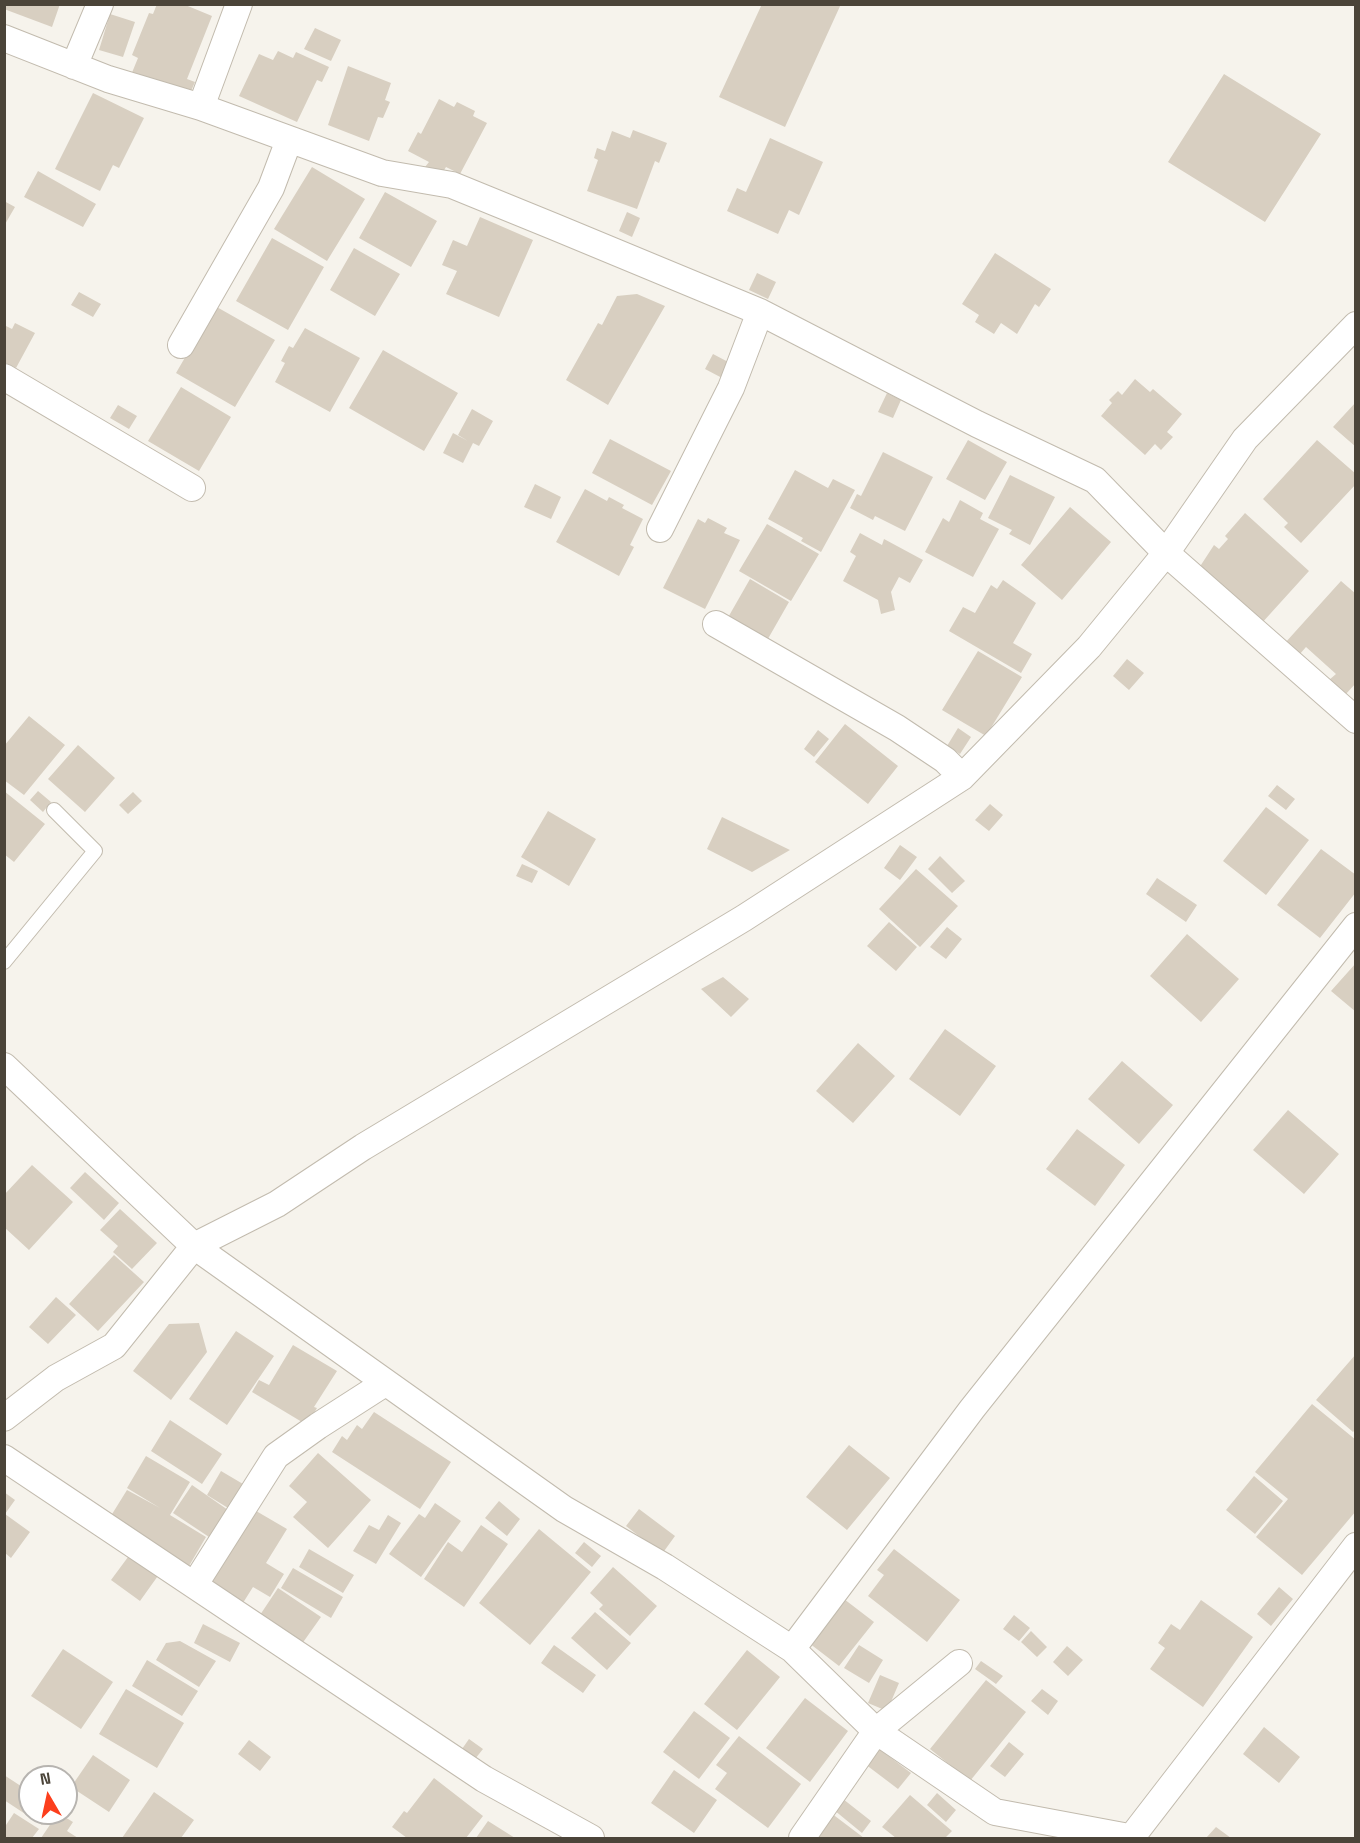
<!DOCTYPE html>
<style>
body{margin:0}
#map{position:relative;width:1360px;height:1843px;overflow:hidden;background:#f6f3ec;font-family:"Space Grotesk",sans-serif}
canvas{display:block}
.frame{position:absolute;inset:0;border:6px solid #4b4439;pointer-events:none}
.north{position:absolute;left:18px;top:1765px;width:60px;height:60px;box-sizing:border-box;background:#fff;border:2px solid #b7b4b0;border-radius:50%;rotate:351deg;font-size:16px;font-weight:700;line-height:24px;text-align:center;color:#4b4439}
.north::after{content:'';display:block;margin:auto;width:21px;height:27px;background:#fc3f1d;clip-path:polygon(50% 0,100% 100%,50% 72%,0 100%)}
</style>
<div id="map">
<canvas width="1360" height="1843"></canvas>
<div class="frame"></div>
<div class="north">N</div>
</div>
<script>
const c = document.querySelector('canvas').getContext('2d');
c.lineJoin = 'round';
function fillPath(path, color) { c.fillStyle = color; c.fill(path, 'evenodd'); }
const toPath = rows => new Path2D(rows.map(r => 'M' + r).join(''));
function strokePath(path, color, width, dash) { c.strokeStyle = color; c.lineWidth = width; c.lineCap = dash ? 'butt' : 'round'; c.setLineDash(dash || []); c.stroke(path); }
fillPath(toPath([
 [4,4,60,4,52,27,4,9],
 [157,4,183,4,212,16,187,79,195,82,188,98,131,75,138,58,132,55,149,13,153,14],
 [762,4,841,4,785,127,719,97],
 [110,14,135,22,123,57,99,50],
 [315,28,341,40,331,61,304,49],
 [278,51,293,58,296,52,329,67,322,82,317,80,297,122,239,96,259,54,273,60],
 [348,66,391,83,385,100,390,102,383,118,378,117,369,141,328,125],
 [1224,74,1321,134,1265,222,1168,162],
 [93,93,144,118,119,168,113,165,100,191,55,169],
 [439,99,454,107,457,102,475,111,473,116,487,123,460,174,446,167,441,175,425,167,429,162,408,151,418,132,421,134],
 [633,130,667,143,659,163,655,161,637,209,587,191,598,160,594,158,597,148,605,151,612,131,630,138],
 [770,138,823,162,799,215,789,210,778,234,727,211,737,188,746,192],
 [312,167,365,199,327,261,274,229],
 [38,171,96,204,83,227,24,197],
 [385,192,437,221,411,267,359,238],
 [4,201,15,207,4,226],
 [627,212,640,218,632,237,619,231],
 [480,217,533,240,499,317,446,294,457,271,442,265,453,240,467,246],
 [272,238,324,267,288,330,236,301],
 [354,248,400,274,375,316,330,290],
 [995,253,1051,289,1039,307,1035,304,1017,334,1001,323,994,334,975,322,979,315,962,304],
 [757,273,776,282,768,299,749,290],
 [79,292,101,304,93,317,71,305],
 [637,294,665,306,608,405,566,380,598,323,602,325,617,296],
 [215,306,275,340,235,407,176,373],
 [15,323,35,333,16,368,4,362,4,325,12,329],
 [305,328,360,358,330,412,275,382,285,363,281,361,289,346,293,348],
 [383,350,458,393,424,451,349,408],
 [713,354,732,364,724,379,705,369],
 [1135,379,1150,392,1153,389,1182,414,1167,432,1173,437,1161,450,1155,444,1145,455,1101,416,1112,403,1109,400,1118,391,1122,395],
 [181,387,231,417,199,471,148,441],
 [887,393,901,400,893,418,878,412],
 [1356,402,1356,447,1333,427],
 [118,405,137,416,129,429,110,418],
 [472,409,493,421,479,446,473,443,463,463,443,453,453,433,468,441,458,435],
 [610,439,671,471,652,505,592,473],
 [968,440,1007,462,985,500,946,479],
 [1317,440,1356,474,1356,484,1301,543,1284,527,1288,523,1263,499],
 [883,452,933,477,905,531,875,516,873,520,850,508,857,494,861,496],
 [795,470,828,488,833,479,855,490,821,552,801,541,803,538,768,519],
 [1010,475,1055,497,1030,545,1009,534,1012,530,988,518],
 [535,484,561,497,551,519,524,507],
 [585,489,607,501,609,497,624,505,622,508,643,519,630,545,634,547,619,576,556,542],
 [960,500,983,513,980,519,999,529,973,577,925,552,943,518,949,522],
 [1070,507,1111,542,1062,600,1021,565],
 [1245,513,1309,571,1261,624,1199,568,1214,545,1219,549,1228,539,1225,536],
 [708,518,727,528,724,533,740,540,705,609,663,588,698,519,705,523],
 [767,524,819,554,791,601,739,571],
 [860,533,882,545,884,539,923,560,910,583,899,577,891,592,895,610,881,614,878,600,843,581,856,556,850,552],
 [750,579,789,602,765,644,726,621],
 [1003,580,1036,603,1013,643,1032,654,1021,673,949,631,963,607,975,613,991,585,997,589],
 [1341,581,1356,594,1356,683,1345,695,1329,680,1336,674,1306,647,1299,655,1285,643],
 [978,651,1022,677,986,736,942,710],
 [1127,659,1144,673,1129,690,1113,676],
 [29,716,65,745,24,795,4,780,4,746],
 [845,724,898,766,868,804,815,762],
 [958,728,971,737,960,754,947,746],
 [818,730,829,739,814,757,804,749],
 [78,745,115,778,85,812,48,779],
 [1277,785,1295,799,1286,810,1268,796],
 [4,791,45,824,14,862,4,854],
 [38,791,51,802,43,812,30,800],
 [133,792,142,801,128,814,119,805],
 [990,804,1003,815,989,831,975,820],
 [1266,807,1309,840,1266,895,1223,861],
 [548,811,596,839,569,886,521,857],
 [722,817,790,850,752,872,707,849],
 [900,845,917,857,900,880,884,868],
 [1321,849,1356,875,1356,892,1320,938,1277,905],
 [940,856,965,881,952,893,928,869],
 [522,864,538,871,532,883,516,876],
 [916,869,958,906,920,947,879,909],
 [1157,878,1197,905,1186,922,1146,894],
 [889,922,917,947,896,971,867,946],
 [947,927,962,939,946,959,930,947],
 [1187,934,1239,979,1201,1022,1150,976],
 [1356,963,1356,1012,1331,991],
 [723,977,749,999,731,1017,701,989],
 [945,1029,996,1066,960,1116,909,1079],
 [858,1043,895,1076,853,1123,816,1091],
 [1122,1061,1173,1105,1139,1144,1088,1099],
 [1288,1110,1339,1154,1304,1194,1253,1150],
 [1077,1129,1125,1165,1095,1206,1046,1169],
 [32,1165,73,1202,29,1250,4,1227,4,1195],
 [85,1172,119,1203,104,1220,70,1188],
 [120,1209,157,1243,132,1269,113,1252,118,1246,100,1230],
 [114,1255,144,1282,98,1331,69,1304],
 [56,1297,76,1315,48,1344,29,1327],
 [199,1323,207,1352,171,1400,133,1371,169,1324],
 [236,1331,274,1356,227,1425,189,1399],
 [293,1345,337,1371,314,1407,317,1408,307,1425,252,1392,259,1380,269,1385],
 [1356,1354,1356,1429,1353,1432,1316,1400],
 [1312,1404,1356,1440,1356,1511,1302,1575,1256,1537,1288,1499,1255,1472],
 [374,1412,451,1462,420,1509,332,1452,342,1436,347,1440,357,1425,362,1429],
 [170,1420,222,1454,202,1484,151,1451],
 [849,1445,890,1478,847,1530,806,1497],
 [318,1453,371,1500,328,1548,293,1517,307,1502,289,1486],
 [146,1456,190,1482,170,1515,206,1537,189,1566,109,1519,127,1490,160,1508,127,1488],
 [221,1471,243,1484,228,1508,207,1495],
 [1254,1476,1283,1501,1255,1534,1226,1510],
 [192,1485,228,1510,209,1537,173,1513],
 [4,1492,15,1500,5,1514,30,1532,11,1558,5,1553],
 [499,1501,520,1519,507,1536,485,1518],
 [435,1503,461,1521,421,1577,389,1554,419,1514,425,1518],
 [251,1508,287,1529,266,1563,284,1574,270,1597,253,1587,241,1606,206,1585],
 [639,1509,675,1536,662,1554,626,1526],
 [388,1515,401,1523,376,1564,353,1551,369,1525,379,1530],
 [481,1525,508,1544,464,1607,424,1579,448,1542,462,1552],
 [539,1529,591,1572,530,1645,479,1603],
 [584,1542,601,1556,592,1567,575,1553],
 [309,1549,354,1575,343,1593,299,1567],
 [894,1549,960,1600,927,1642,868,1596,884,1575,877,1570],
 [131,1553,160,1573,140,1601,111,1580],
 [613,1567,657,1606,630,1636,599,1609,603,1605,590,1593],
 [293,1568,343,1597,331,1618,281,1588],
 [1279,1587,1293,1599,1271,1626,1257,1614],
 [278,1588,321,1617,299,1648,256,1621],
 [844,1599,874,1622,839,1666,809,1643],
 [1201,1600,1253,1637,1203,1707,1150,1669,1165,1648,1158,1643,1171,1624,1180,1630],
 [595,1612,631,1643,607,1670,571,1638],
 [1014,1615,1030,1628,1019,1641,1003,1629],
 [203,1624,240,1643,230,1662,194,1643],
 [1031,1631,1047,1647,1037,1657,1021,1642],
 [180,1641,216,1661,199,1687,156,1660,166,1643],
 [554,1645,596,1675,583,1693,541,1663],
 [859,1645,883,1660,869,1683,844,1668],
 [1067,1646,1083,1660,1068,1676,1053,1662],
 [63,1649,113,1682,81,1729,31,1696],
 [747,1650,780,1677,737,1730,704,1704],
 [147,1660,198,1691,182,1716,132,1686],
 [981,1661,1003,1676,996,1684,975,1669],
 [880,1675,899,1683,887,1711,868,1703],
 [986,1680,1026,1712,970,1781,930,1749],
 [126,1689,184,1723,157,1768,99,1734],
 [1042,1689,1058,1701,1048,1715,1031,1701],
 [805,1698,848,1731,810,1782,766,1748],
 [694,1711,730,1738,699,1779,663,1752],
 [1264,1727,1300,1757,1279,1783,1243,1754],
 [739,1736,801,1784,768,1828,715,1789,727,1773,716,1765],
 [469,1739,483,1749,475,1759,462,1749],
 [249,1740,271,1757,260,1771,238,1754],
 [1009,1742,1024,1754,1005,1777,990,1766],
 [878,1748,911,1773,898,1789,865,1764],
 [93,1755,130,1780,109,1812,71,1787],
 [674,1770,717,1800,694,1833,651,1803],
 [4,1775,30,1792,30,1813,50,1813,42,1825,4,1800],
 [434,1778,483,1816,466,1838,407,1838,392,1827,404,1811,407,1813],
 [154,1792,194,1820,181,1838,122,1838],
 [937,1793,956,1810,946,1822,927,1805],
 [910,1795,952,1831,945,1838,896,1838,882,1827],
 [843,1799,871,1821,862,1833,834,1810],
 [14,1813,39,1829,32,1838,4,1838,4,1828],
 [58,1813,73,1822,67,1831,78,1838,41,1838],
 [831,1813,864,1838,811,1838],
 [488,1821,515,1838,476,1838],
 [1216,1827,1231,1838,1206,1838]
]), '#d8cfc1');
const service = toPath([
 [4,962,95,851,54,810]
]);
const minor = toPath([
 [4,38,108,79,201,107,382,173,452,185,555,227,760,312,977,424,1095,480,1166,553,1356,720],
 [74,66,100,4],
 [201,107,239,4],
 [181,345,271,188,289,140],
 [4,377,192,488],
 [660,529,731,388,760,312],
 [716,624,897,728,945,760,962,777],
 [4,1066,194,1246,564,1509,665,1567,792,1649,876,1731,995,1812,1134,1838],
 [4,1418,56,1378,114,1346,194,1246,277,1204,363,1147,744,918,962,777,1089,647,1166,553,1245,439,1356,325],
 [4,1458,484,1779,591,1838],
 [195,1584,276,1456,318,1426,385,1383],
 [792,1649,972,1409,1356,926],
 [802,1838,876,1731,959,1663],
 [1131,1838,1356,1546]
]);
strokePath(service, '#c2bbae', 16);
strokePath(minor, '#c2bbae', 28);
strokePath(service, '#fff', 14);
strokePath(minor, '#fff', 26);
</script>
